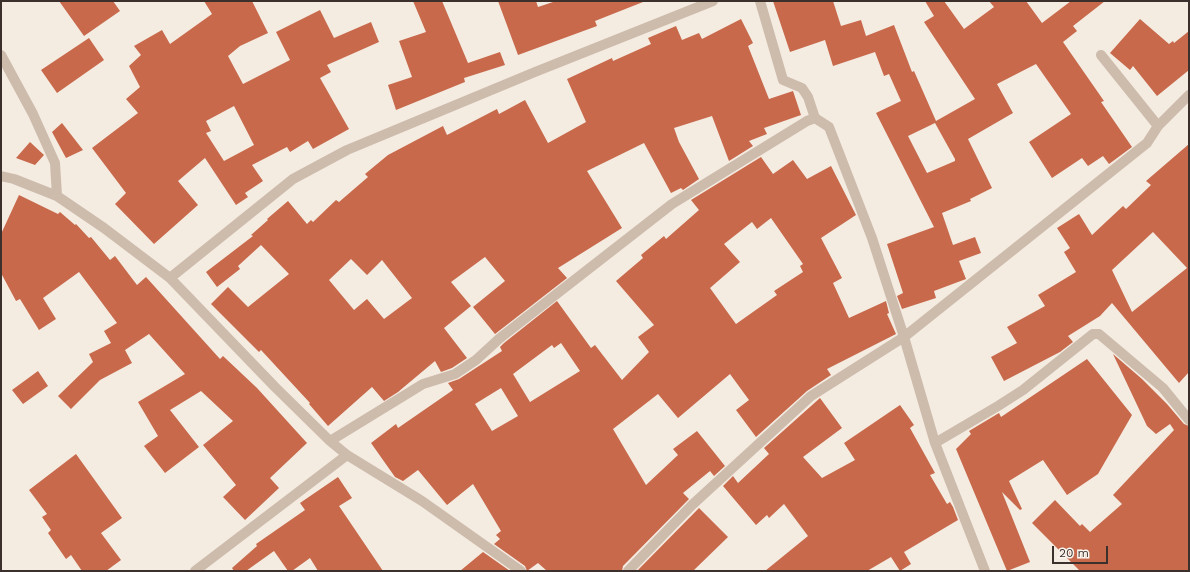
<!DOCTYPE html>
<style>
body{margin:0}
#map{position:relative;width:1190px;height:572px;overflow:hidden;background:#f4ebe1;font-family:"Work Sans",sans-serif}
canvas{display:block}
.frame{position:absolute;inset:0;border:2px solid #3b302b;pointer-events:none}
.scale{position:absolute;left:1052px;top:546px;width:56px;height:18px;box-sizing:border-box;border:2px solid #3b302b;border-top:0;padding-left:5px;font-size:12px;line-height:14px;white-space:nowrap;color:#3b302b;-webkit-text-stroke:3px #fbf5ee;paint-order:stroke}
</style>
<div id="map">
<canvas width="1190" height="572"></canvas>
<div class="frame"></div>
<div class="scale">20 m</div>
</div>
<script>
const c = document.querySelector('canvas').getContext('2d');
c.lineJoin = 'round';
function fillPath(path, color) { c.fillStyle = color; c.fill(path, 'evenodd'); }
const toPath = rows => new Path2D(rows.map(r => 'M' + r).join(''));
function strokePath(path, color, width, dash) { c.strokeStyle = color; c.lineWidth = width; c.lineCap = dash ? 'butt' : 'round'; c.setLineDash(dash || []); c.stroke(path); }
fillPath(toPath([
 [59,1,113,1,120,11,84,36],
 [204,1,252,1,268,33,240,46,228,56,243,84,290,60,276,32,320,10,334,38,371,22,379,42,327,65,331,72,320,78,349,129,313,149,308,141,290,152,287,147,252,165,263,181,245,193,248,197,236,205,205,158,178,181,198,205,154,244,115,204,126,193,92,148,138,113,126,99,140,87,129,66,141,55,134,46,162,30,170,44,212,14],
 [234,106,254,145,224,161,206,133,211,131,206,121],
 [413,1,442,1,468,63,500,52,505,65,464,78,465,82,396,110,388,85,412,77,399,41,426,32],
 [498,1,536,1,538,7,556,1,643,2,595,21,597,26,518,55],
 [773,1,833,1,841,26,861,20,866,36,894,25,912,72,914,71,936,121,975,99,924,22,934,16,925,1,944,1,964,29,994,7,989,1,1026,1,1042,23,1071,1,1105,1,1073,26,1077,31,1063,42,1104,101,1101,102,1132,147,1109,164,1103,156,1088,166,1082,158,1052,178,1029,142,1071,114,1036,64,997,84,1013,113,968,139,992,188,970,199,971,201,942,213,953,245,975,237,981,253,959,261,966,279,934,291,936,298,902,309,897,296,903,293,887,244,934,227,876,113,901,101,889,74,884,76,875,52,833,66,825,40,790,52],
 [935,123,955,159,955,161,927,173,908,136],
 [741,19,753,43,748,46,769,99,793,91,801,115,764,128,767,134,749,141,753,146,729,161,712,116,674,128,679,142,699,179,683,190,681,188,671,193,644,143,587,171,622,228,558,268,567,278,495,334,473,307,505,281,485,257,451,282,471,306,444,328,467,358,452,368,441,372,435,361,398,392,384,401,372,387,328,426,309,404,310,403,261,350,259,352,211,304,228,287,248,307,289,274,261,245,238,266,240,269,217,287,206,272,253,236,251,235,268,220,267,219,288,201,307,224,311,220,313,222,336,200,339,202,368,177,365,174,388,155,443,126,447,135,497,109,499,114,525,100,548,143,586,122,567,79,612,58,613,61,651,44,648,38,676,26,682,40,699,33,702,39],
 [351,259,367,275,382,260,412,298,384,319,367,299,354,310,329,280],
 [1140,19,1169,44,1173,41,1174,43,1189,31,1189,70,1157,96,1133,66,1130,70,1110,53],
 [89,38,104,60,57,93,41,70],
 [62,123,83,150,66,158,52,132],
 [30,142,44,155,35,165,16,158],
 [1189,144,1189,372,1179,383,1112,303,1100,316,1068,336,1073,342,1060,352,1004,381,991,357,1017,343,1007,327,1045,306,1038,295,1076,272,1064,252,1070,248,1057,228,1079,214,1092,235,1123,206,1126,209,1151,185,1146,181],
 [1153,232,1187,268,1132,312,1112,270],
 [761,157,773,174,793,160,807,179,831,166,856,215,821,238,842,278,833,283,849,318,886,301,889,313,887,314,896,334,827,369,831,375,807,391,756,437,736,410,749,400,730,374,678,418,658,394,613,429,646,485,678,455,673,449,697,431,725,466,714,476,710,471,683,493,689,499,623,566,622,571,547,571,538,563,527,571,525,566,494,544,500,539,496,535,501,531,473,484,447,505,418,470,403,481,395,477,371,443,396,424,398,428,453,390,448,383,459,379,502,351,500,347,504,343,557,301,591,348,595,345,622,380,649,352,638,337,654,325,616,281,643,258,641,255,664,236,666,239,699,210,691,200],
 [771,218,803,264,800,266,803,272,774,291,777,295,736,324,710,288,740,262,724,244,752,222,757,229],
 [561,343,580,371,530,402,513,374,552,345,554,348],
 [501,388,518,416,492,431,475,404],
 [19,195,58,214,60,212,75,225,76,224,89,238,91,237,110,260,115,256,137,285,146,277,220,359,223,356,257,388,307,443,270,478,279,488,245,520,223,497,236,485,203,445,233,421,201,391,170,410,199,447,165,473,144,446,158,436,138,402,185,374,149,334,125,350,132,363,100,380,71,409,58,396,93,362,89,354,111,343,104,331,117,323,79,272,43,298,56,319,39,330,20,299,16,301,1,273,1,234],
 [1113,354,1142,379,1167,404,1184,424,1189,426,1189,571,1080,571,1032,523,1055,500,1080,526,1082,524,1090,532,1122,504,1113,495,1174,430,1170,424,1156,434,1147,426],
 [1087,359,1132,415,1098,474,1067,495,1043,460,1009,481,1022,509,1020,510,1002,492,1030,562,1007,571,956,449,971,434,969,431,999,413,1001,417],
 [38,371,48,386,23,404,12,390],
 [820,398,842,428,803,457,822,478,855,460,844,443,900,405,914,425,910,428,935,473,930,475,947,504,950,502,953,507,958,520,904,552,911,564,900,571,891,557,867,571,765,571,808,536,784,504,769,518,767,515,756,525,723,486,733,476,738,483,769,454,764,448],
 [76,454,122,518,101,533,121,560,106,571,82,571,71,555,66,559,48,533,51,530,42,517,47,514,29,490],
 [338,477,352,498,339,506,383,571,318,571,310,558,292,571,288,571,274,551,246,571,234,571,232,568,257,546,256,544,305,510,300,503],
 [699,508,728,537,693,571,637,571],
 [483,552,510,571,460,571]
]), '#c8694b');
strokePath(toPath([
 [760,1,783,80,802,88,808,97,815,118],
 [1,55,33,114,55,163,57,196],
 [1101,55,1158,126],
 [1,176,14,179,57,196,104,228,170,278,275,387,330,441,347,455,422,501,521,571],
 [170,278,293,179,347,150,535,72,713,1],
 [330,441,423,384,455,374,476,360,500,338,672,204,807,121,815,118,829,127,872,238,904,337,935,443,985,571],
 [935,443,998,406,1023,390,1093,334,1099,334,1163,388,1189,420],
 [195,571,347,455],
 [628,571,692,505,811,396,904,337,1147,143,1158,126,1189,95]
]), '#cdbbac', 10);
</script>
